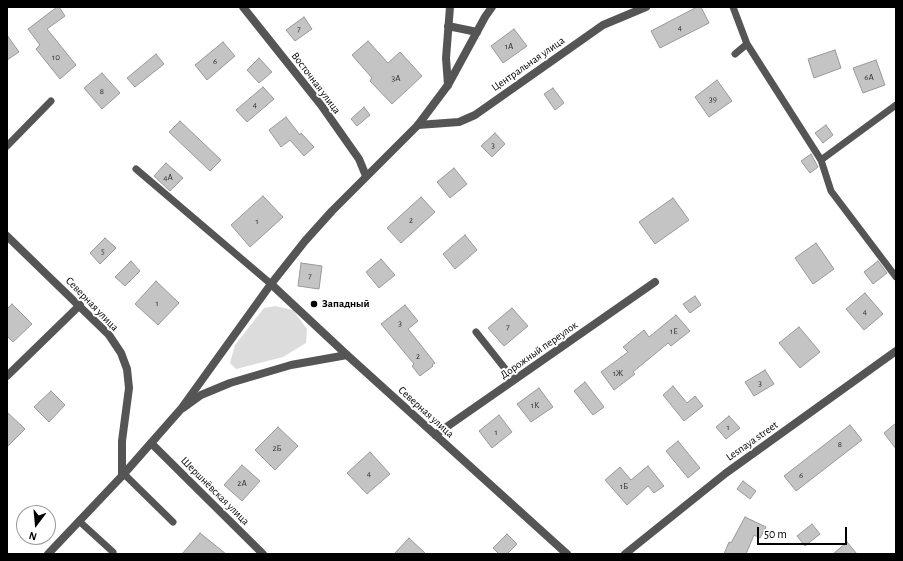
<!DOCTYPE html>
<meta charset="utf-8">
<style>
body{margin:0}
#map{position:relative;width:903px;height:561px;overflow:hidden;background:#fff;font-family:"Alegreya Sans",sans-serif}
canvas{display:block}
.frame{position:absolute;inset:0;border:8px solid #000;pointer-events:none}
.north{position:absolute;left:16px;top:505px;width:40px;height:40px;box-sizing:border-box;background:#fff;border:1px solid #999;border-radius:50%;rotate:196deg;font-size:11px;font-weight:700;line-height:16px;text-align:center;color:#000}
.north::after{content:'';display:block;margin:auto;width:14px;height:18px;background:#000;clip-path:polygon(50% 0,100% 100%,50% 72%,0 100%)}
.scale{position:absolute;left:757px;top:527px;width:90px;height:18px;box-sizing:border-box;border:2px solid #000;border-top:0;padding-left:5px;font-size:12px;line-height:14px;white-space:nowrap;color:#000;-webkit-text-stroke:3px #fff;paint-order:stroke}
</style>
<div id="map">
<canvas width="903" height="561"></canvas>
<div class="frame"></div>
<div class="north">N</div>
<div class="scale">50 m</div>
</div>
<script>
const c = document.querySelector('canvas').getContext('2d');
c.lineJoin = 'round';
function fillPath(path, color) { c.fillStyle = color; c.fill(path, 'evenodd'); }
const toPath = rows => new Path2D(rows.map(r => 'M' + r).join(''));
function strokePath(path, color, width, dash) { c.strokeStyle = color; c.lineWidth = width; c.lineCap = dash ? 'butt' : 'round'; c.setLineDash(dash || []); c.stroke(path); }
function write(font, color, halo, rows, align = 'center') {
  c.font = font + ' "Alegreya Sans",sans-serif'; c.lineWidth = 4; c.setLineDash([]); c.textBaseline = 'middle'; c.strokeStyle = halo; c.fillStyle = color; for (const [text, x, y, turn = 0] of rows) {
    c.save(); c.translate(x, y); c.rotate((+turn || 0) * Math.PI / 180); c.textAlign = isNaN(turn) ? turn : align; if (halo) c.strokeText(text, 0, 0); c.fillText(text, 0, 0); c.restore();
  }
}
fillPath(toPath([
 [275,306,293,310,307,329,306,343,283,357,236,369,230,363,235,345,264,308]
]), '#dcdcdc');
const building = toPath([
 [57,7,59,7,65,16,47,29,76,65,60,79,36,49,40,45,28,29,57,7],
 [697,7,701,7,709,23,660,48,651,31,697,7],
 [304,17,312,29,295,41,286,30,304,17],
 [514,29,527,46,503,63,491,46,514,29],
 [7,35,19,52,7,60,7,35],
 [368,41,388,63,400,52,422,76,392,104,370,81,372,78,352,55,368,41],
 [223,42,235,56,207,80,195,65,223,42],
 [835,50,841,68,814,78,808,59,835,50],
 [156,54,164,64,135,87,127,78,156,54],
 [259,58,272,72,259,83,247,70,259,58],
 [876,60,885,85,863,93,853,68,876,60],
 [102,73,120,93,102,109,84,88,102,73],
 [717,80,732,101,709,117,695,97,717,80],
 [263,87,274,99,247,122,236,110,263,87],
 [553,88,564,103,555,110,544,94,553,88],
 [364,107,370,115,357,126,351,119,364,107],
 [286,117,300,135,301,133,314,147,304,156,290,140,281,147,269,130,286,117],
 [180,121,221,160,210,171,169,132,180,121],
 [826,125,833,135,823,143,815,133,826,125],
 [495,133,505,144,492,157,481,146,495,133],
 [811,154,818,167,810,173,801,161,811,154],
 [166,163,183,178,170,191,154,176,166,163],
 [454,168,467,184,450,198,437,182,454,168],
 [263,196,283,217,250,247,231,225,263,196],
 [421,197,435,212,401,243,387,228,421,197],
 [673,198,689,220,655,244,639,222,673,198],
 [465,235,477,250,455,269,443,254,465,235],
 [105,238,116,248,100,264,90,253,105,238],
 [816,243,834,269,813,284,795,258,816,243],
 [381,259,395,275,379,288,366,272,381,259],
 [131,261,140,271,125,286,115,277,131,261],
 [878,261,887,273,873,284,864,272,878,261],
 [301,263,322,266,319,289,298,286,301,263],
 [156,281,179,303,158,325,135,304,156,281],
 [865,293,883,314,864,330,846,309,865,293],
 [695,296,701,305,690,313,683,304,695,296],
 [12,304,32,324,13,342,7,336,7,309,12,304],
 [405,305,418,321,408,329,435,363,432,365,433,366,420,376,412,366,414,364,381,324,405,305],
 [512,308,528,326,504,346,488,328,512,308],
 [676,315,690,331,671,346,668,343,633,372,635,374,614,390,601,372,628,352,623,347,644,330,649,337,676,315],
 [799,327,820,352,800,368,779,343,799,327],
 [765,370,774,384,754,396,745,382,765,370],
 [585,382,604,407,593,415,574,391,585,382],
 [673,386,687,403,695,396,703,406,684,421,663,395,673,386],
 [539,388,553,407,531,422,517,404,539,388],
 [51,391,65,405,49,422,34,407,51,391],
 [7,412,25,429,7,447,7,412],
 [499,415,512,432,492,448,479,431,499,415],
 [729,416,740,428,726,439,716,427,729,416],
 [896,423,896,449,884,433,896,423],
 [850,425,862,440,796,491,784,476,850,425],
 [278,427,298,446,275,470,255,450,278,427],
 [678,441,700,468,688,478,666,451,678,441],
 [370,452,390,474,367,494,347,473,370,452],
 [242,465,260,481,242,501,224,485,242,465],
 [648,466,664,486,654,493,648,486,627,505,605,480,620,467,631,480,648,466],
 [743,481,756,491,750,499,737,489,743,481],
 [745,517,766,527,760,538,754,535,746,554,724,554,729,542,731,543,745,517],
 [812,524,820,534,805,546,797,536,812,524],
 [200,533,226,554,182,554,200,533],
 [507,534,517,544,507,554,499,554,493,548,507,534],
 [409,538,426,554,394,554,409,538],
 [847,542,857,554,833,554,847,542]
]);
fillPath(building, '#c4c4c4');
strokePath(building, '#999', 1);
strokePath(toPath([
 [733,7,747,44,821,160,831,191,896,277],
 [735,54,747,44],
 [7,146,51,101],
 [821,160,896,105],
 [136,169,271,284],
 [476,332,514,380],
 [124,474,173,522],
 [79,521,113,552]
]), '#555', 7);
strokePath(toPath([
 [243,7,321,105,359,159,366,176],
 [448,26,477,32],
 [448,85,446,58,450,7],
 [418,125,459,122,475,115,603,25,646,7],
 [7,236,109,335,121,353,127,369,129,388,122,441,122,476],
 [271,284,347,355,567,554],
 [7,376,80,305],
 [183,408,201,395,230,383,291,365,347,355],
 [435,435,655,282],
 [151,443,263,554],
 [625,554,726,473,896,351]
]), '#555', 8);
strokePath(toPath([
 [48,554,122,476,181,409,271,284,305,241,332,211,418,125,448,85,485,17,492,7]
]), '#555', 8);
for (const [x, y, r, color] of [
 [314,304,4,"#000"]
]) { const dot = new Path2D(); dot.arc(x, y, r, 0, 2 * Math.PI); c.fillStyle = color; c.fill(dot); strokePath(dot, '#fff', 1.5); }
write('9px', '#313131', null, [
 ["4",680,27],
 ["7",299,29],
 ["1А",509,46],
 ["10",56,57],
 ["6",215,61],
 ["6А",869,77],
 ["3А",396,78],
 ["8",102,91],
 ["39",713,99],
 ["4",255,104],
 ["3",493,145],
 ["4А",168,177],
 ["2",411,220],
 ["1",257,221],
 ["5",103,251],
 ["7",310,276],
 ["1",157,303],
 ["4",865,311],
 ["3",400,323],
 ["7",508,327],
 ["1Е",674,331],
 ["2",418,356],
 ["1Ж",618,373],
 ["3",760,383],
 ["1К",535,405],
 ["1",728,427],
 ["1",496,432],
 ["8",840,444],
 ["2Б",277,448],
 ["4",369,473],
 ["6",801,475],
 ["2А",242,483],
 ["1Б",624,486]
]);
write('11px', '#000', '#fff', [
 ["Центральная улица",528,64,-35],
 ["Восточная улица",316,83,53],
 ["Северная улица",92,304,46],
 ["Дорожный переулок",539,350,-35],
 ["Северная улица",426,412,42],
 ["Lesnaya street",752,441,-35],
 ["Шершнёвская улица",215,491,45]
]);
write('bold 11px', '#000', '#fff', [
 ["Западный",322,304]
], 'left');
</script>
